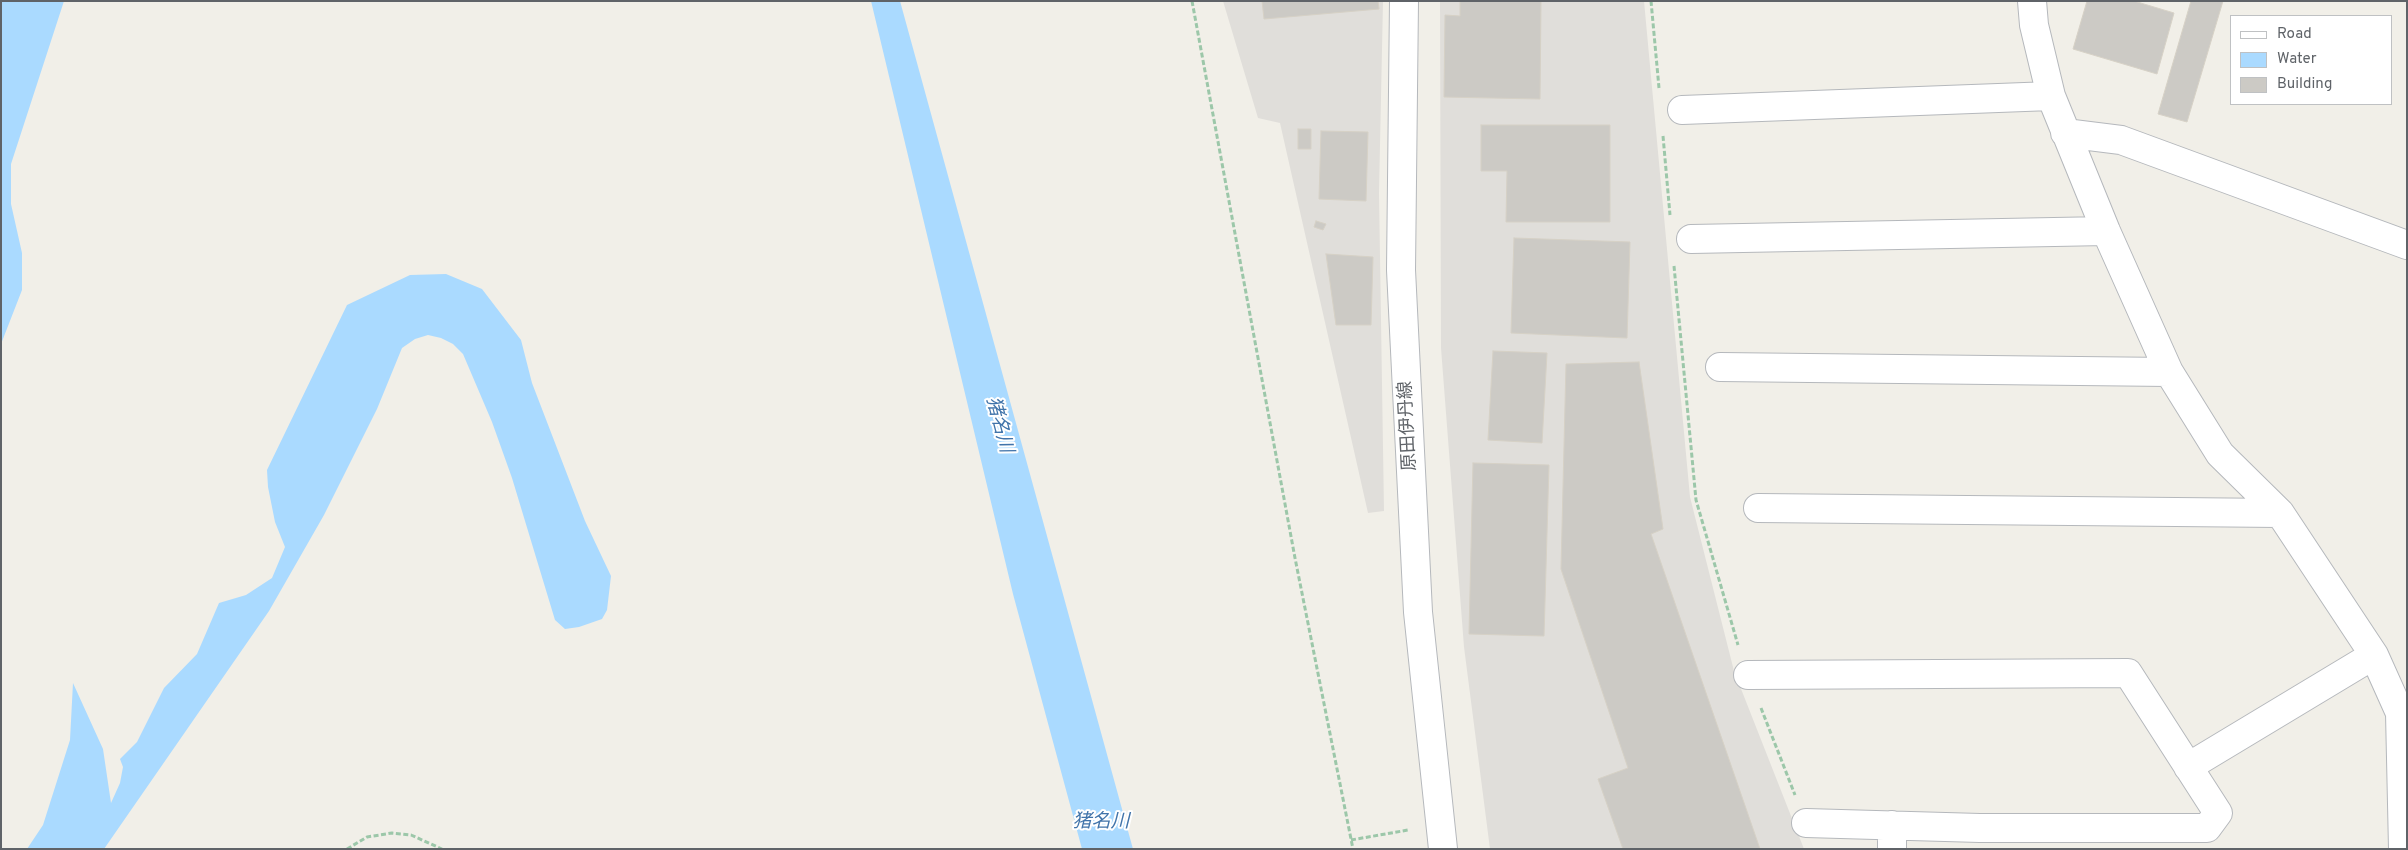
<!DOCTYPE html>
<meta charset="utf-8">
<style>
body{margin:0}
#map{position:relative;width:2408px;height:850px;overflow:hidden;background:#f1efe8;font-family:Overpass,sans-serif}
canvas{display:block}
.frame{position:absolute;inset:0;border:2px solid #5f6368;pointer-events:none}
.legend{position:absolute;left:2230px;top:15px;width:162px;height:90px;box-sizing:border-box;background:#fff;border:1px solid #bfc1c3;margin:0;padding:6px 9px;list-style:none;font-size:15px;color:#5f6368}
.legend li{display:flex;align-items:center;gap:10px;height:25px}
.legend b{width:25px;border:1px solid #bfc1c3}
</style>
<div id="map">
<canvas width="2408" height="850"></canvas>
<div class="frame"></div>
<ul class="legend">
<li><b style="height:6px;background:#fff"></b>Road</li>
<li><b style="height:14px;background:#aadaff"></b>Water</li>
<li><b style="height:14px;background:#cccac5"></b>Building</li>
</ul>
</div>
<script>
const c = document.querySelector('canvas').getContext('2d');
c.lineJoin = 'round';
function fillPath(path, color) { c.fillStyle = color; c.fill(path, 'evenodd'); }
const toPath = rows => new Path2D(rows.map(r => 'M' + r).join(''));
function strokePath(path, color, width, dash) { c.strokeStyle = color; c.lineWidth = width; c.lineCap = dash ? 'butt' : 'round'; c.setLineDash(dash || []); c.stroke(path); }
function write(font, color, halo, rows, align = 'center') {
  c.font = font + ' Overpass,"Noto Sans JP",sans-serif'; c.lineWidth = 4; c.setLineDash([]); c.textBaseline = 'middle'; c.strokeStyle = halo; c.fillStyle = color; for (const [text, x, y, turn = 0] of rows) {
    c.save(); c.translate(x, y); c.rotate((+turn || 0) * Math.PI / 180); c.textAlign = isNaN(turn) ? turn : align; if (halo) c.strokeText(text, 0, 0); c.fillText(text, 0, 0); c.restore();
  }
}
fillPath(toPath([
 [1223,1,1383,1,1379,193,1384,511,1368,513,1280,123,1258,118],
 [1440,1,1644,1,1690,497,1734,671,1804,849,1490,849,1464,647,1441,348]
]), '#e0deda');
fillPath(toPath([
 [1,1,64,1,11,164,11,204,22,253,22,290,1,344],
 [871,1,900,1,1133,849,1082,849,1013,594],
 [446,274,482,289,521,340,532,383,585,521,611,576,607,610,602,619,579,627,565,629,555,620,512,478,492,422,463,354,453,344,441,338,428,335,415,339,402,348,377,409,324,515,269,611,104,849,27,849,43,825,70,740,73,683,103,749,111,803,120,783,123,767,120,759,137,742,164,688,197,654,219,603,246,595,272,578,285,547,275,522,268,487,267,470,347,305,410,275]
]), '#aadaff');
const building = toPath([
 [1262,1,1378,1,1379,9,1264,19,1262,1],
 [1460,1,1541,1,1540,99,1444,97,1445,15,1460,16,1460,1],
 [2087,1,2134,1,2174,13,2157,74,2073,49,2087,1],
 [2191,1,2223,1,2187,122,2158,114,2191,1],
 [1481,125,1610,125,1610,222,1506,222,1507,171,1481,171,1481,125],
 [1298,129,1311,129,1311,149,1298,149,1298,129],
 [1321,131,1368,132,1366,201,1319,199,1321,131],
 [1316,221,1326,224,1323,230,1314,227,1316,221],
 [1514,238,1630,242,1627,338,1511,333,1514,238],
 [1326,254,1373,257,1371,325,1336,325,1326,254],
 [1493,351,1547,353,1542,443,1488,440,1493,351],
 [1639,362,1663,529,1651,534,1760,849,1623,849,1598,779,1628,768,1561,569,1566,364,1639,362],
 [1473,463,1549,465,1544,636,1469,634,1473,463]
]);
fillPath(building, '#cccac5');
strokePath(building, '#d6d1c6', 1);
const minor = toPath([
 [1404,1,1401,270,1418,612,1443,849],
 [2032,1,2034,25,2051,96,2106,231,2169,372,2220,454,2280,513,2374,655,2400,713,2403,849],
 [1682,110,2051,96],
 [2065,133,2121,140,2407,245],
 [1691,239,2106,231],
 [1720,367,2169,372],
 [1758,508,2280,513],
 [1748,675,2128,673,2218,813,2207,828,1980,828,1806,823],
 [2188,767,2374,655],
 [1892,849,1892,825]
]);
strokePath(minor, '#b5b8bc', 30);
strokePath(toPath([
 [1192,1,1295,558,1353,849],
 [1651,1,1659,88],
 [1663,136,1670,215],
 [1674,266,1696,500,1738,645],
 [1761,708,1795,795],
 [1351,840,1408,830],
 [347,849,367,837,392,833,411,835,442,849]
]), '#9cc7a9', 3, [5, 2.5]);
strokePath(minor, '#fff', 28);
write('18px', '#5f6368', '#fff', [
 ["原田伊丹線",1409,426,-93]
]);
write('italic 19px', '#4174aa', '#fff', [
 ["猪名川",998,425,75],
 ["猪名川",1101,823]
]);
</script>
